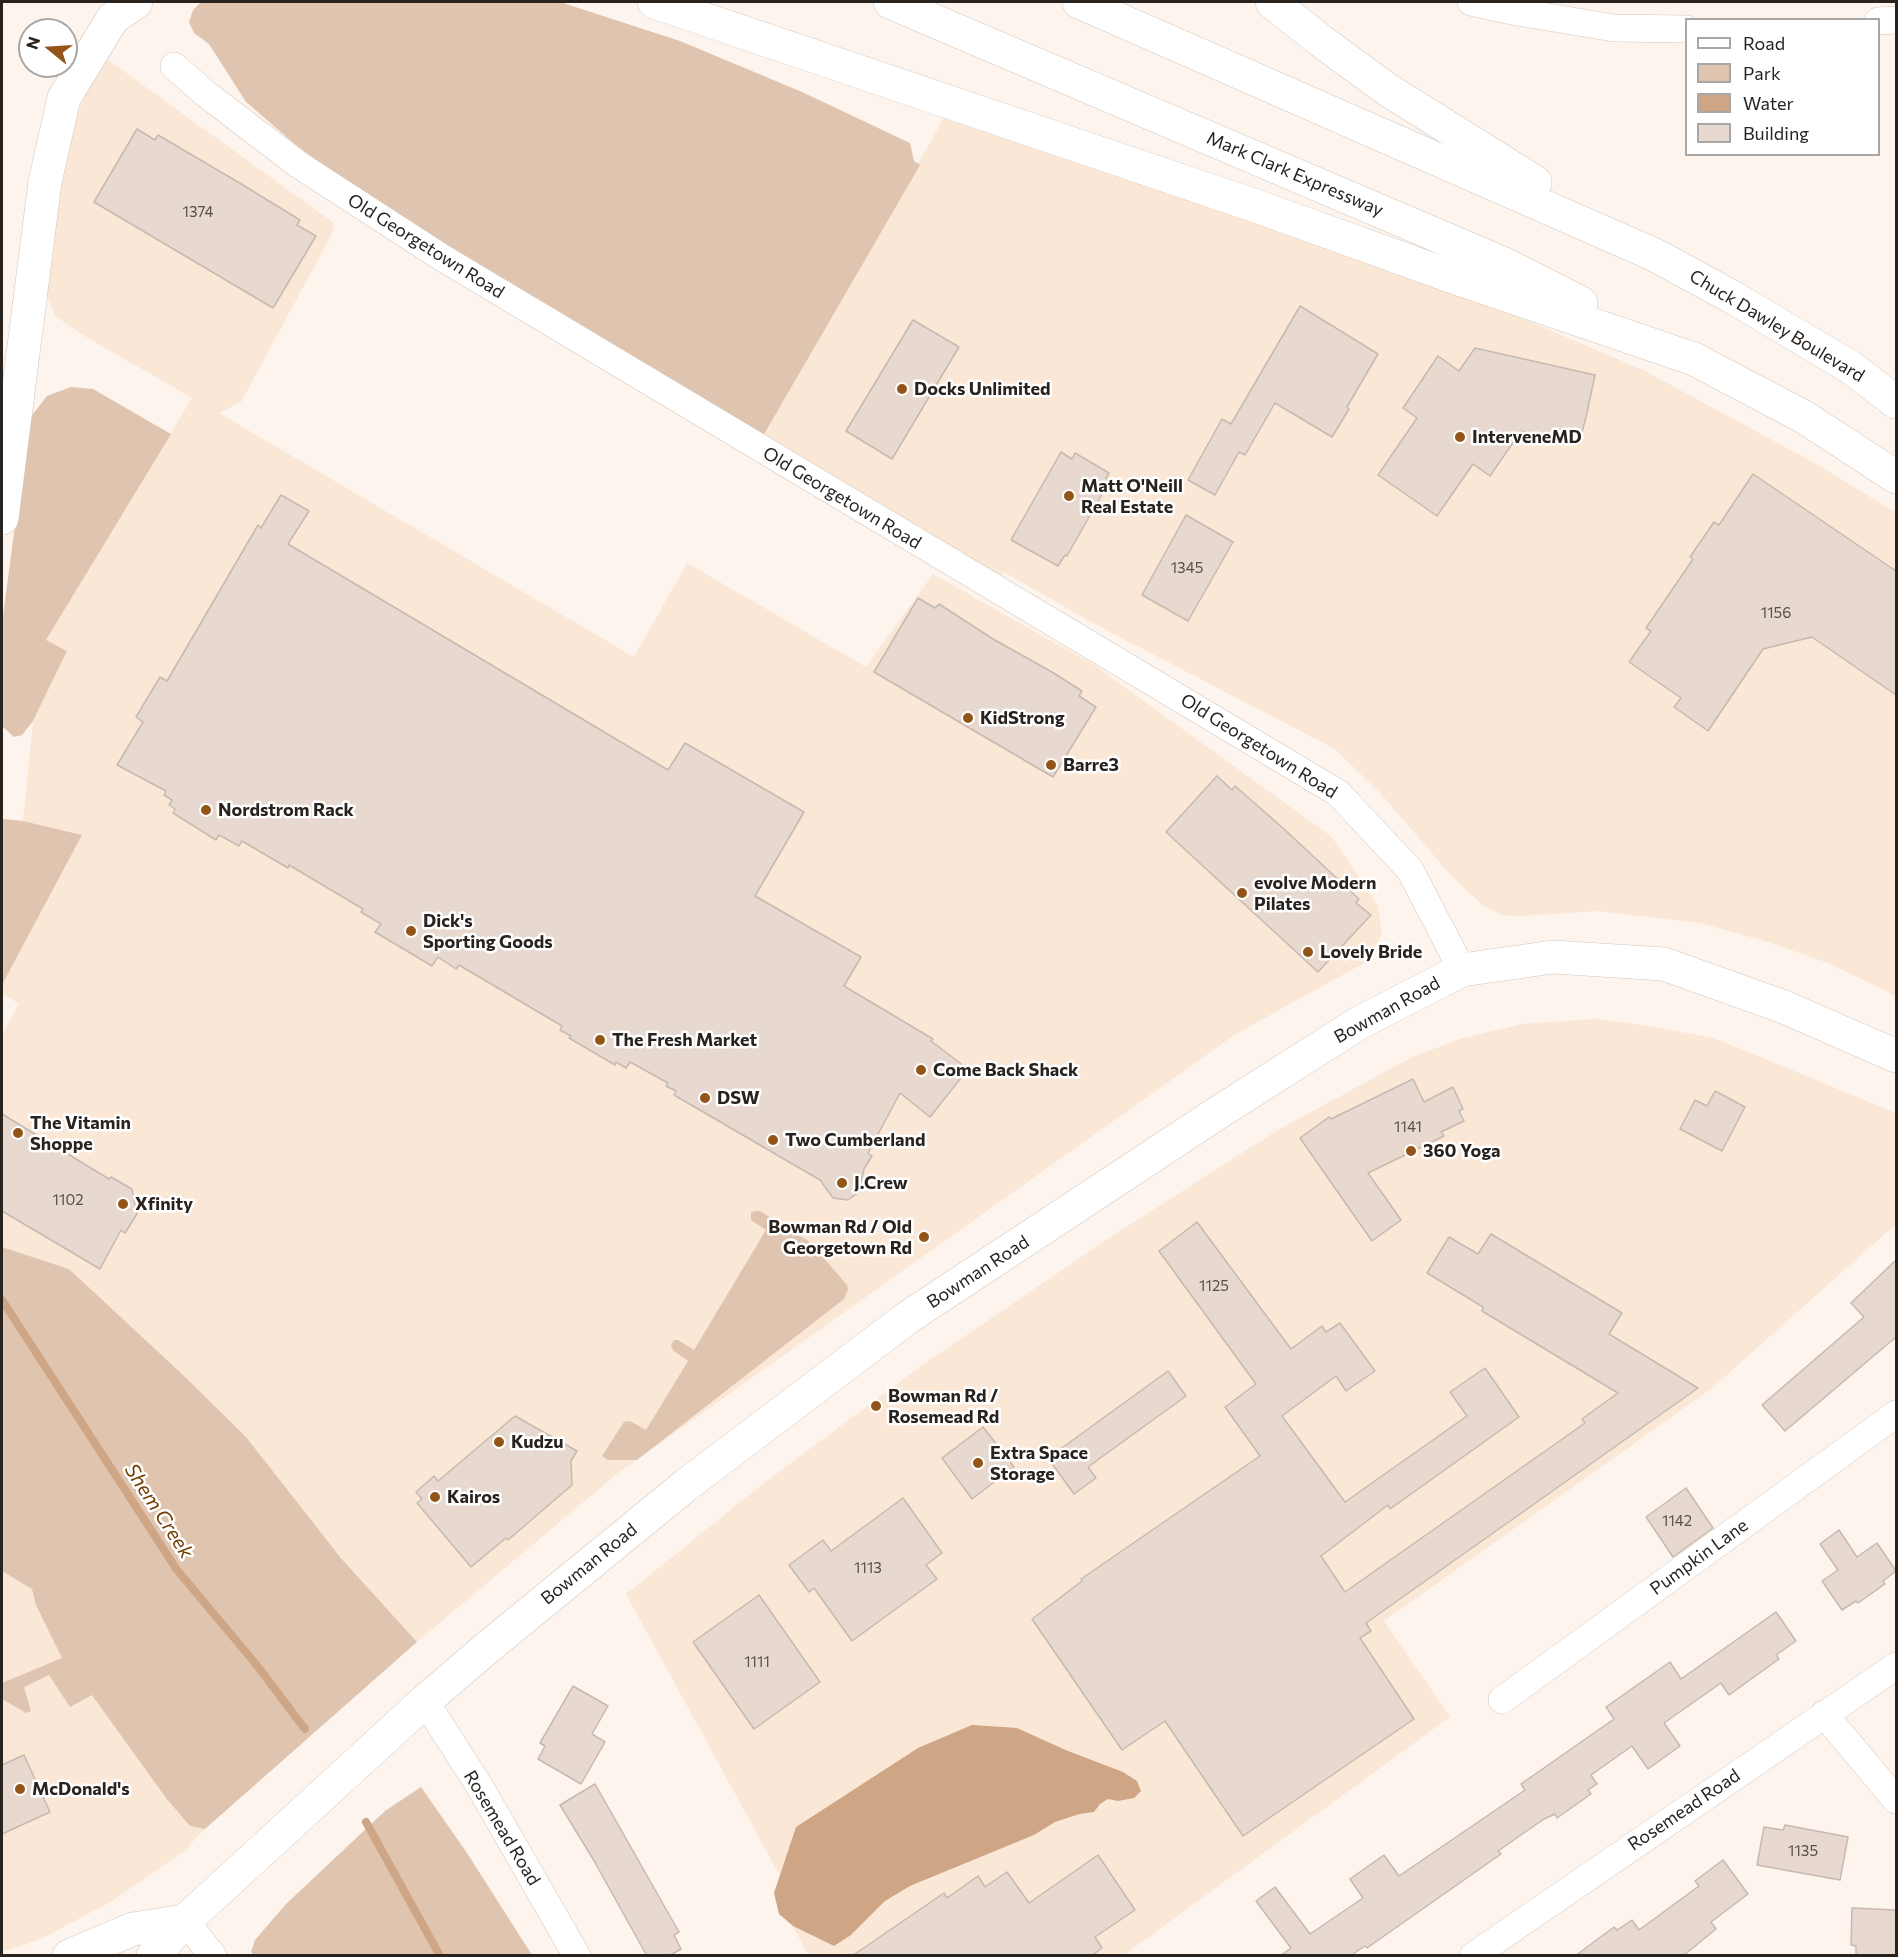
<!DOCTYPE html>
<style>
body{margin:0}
#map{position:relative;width:1898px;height:1957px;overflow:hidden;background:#fdf4ee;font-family:Commissioner,sans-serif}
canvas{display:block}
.frame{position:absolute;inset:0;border:3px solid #28231f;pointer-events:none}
.legend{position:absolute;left:1685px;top:18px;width:195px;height:138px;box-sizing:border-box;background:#fff;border:2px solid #a9a7a5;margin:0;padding:8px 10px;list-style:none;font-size:18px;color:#28231f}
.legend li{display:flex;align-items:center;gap:12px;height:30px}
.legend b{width:30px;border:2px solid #a9a7a5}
.north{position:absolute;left:18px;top:18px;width:60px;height:60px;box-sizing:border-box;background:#fff;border:2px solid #a9a7a5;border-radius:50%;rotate:288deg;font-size:16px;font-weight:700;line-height:24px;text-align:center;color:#28231f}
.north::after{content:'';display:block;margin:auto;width:21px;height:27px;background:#925517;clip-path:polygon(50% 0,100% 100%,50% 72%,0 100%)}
</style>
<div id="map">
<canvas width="1898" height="1957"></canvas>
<div class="frame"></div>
<ul class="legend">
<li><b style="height:8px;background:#fff"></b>Road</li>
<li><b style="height:16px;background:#dfc5b0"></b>Park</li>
<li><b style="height:16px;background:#cfa685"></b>Water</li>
<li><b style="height:16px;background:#e7d9cf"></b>Building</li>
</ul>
<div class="north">N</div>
</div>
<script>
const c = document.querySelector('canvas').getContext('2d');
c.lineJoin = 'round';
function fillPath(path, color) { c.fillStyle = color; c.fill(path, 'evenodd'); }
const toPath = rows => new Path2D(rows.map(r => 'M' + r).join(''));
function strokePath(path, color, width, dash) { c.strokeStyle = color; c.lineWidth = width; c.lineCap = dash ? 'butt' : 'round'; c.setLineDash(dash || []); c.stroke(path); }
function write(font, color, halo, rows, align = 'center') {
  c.font = font + ' Commissioner,sans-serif'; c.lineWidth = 5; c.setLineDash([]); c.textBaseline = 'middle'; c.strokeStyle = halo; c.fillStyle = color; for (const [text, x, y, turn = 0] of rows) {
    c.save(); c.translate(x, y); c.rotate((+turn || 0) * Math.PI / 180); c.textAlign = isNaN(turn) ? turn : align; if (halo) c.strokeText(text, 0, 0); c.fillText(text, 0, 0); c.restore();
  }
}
fillPath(toPath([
 [107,59,334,223,332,234,241,402,219,413,634,657,687,563,866,667,933,574,1094,665,1332,837,1378,906,1382,934,1366,962,1236,1034,618,1473,417,1642,340,1557,69,1269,2,1247,2,1034,19,1004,2,993,2,985,82,835,23,821,33,721,67,651,45,641,192,398,81,334,54,315,45,287,63,150,86,93],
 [944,118,1377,263,1500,309,1643,370,1820,466,1896,513,1896,996,1828,963,1765,941,1700,923,1598,911,1519,916,1502,915,1484,906,1455,880,1381,794,1335,749,1091,622,1004,572,1001,577,763,436],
 [1595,1019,1648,1026,1714,1038,1896,1113,1896,1224,1711,1389,1384,1621,1450,1717,1124,1955,808,1955,793,1926,834,1946,851,1935,885,1901,910,1886,1034,1835,1055,1822,1080,1814,1094,1812,1100,1804,1108,1799,1118,1800,1068,1751,1017,1728,797,1827,780,1876,626,1594,764,1483,921,1366,1112,1236,1278,1130,1412,1057,1460,1039,1522,1024],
 [2,1558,38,1578,81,1659,205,1829,183,1852,112,1901,41,1939,2,1952]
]), '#fbe7d6');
fillPath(toPath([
 [201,2,560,2,680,41,802,92,910,143,914,161,920,165,763,436,628,356,624,350,613,347,370,199,296,145,246,102,209,44,194,33,189,22,193,10],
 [71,387,93,389,171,434,46,640,67,651,33,721,22,735,14,737,2,726,2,624,29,419,47,396],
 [4,819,23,821,82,835,2,985,2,820],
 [754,1211,760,1211,810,1242,847,1285,848,1289,844,1299,637,1460,608,1460,602,1456,624,1422,630,1421,646,1430,688,1361,674,1351,671,1347,672,1343,674,1340,678,1340,694,1350,766,1230,751,1220,751,1213],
 [2,1247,69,1269,183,1375,246,1437,340,1557,417,1642,205,1829,190,1826,166,1798,92,1695,70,1707,49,1675,24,1687,31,1711,26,1713,2,1699,2,1683,62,1658,36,1605,32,1589,2,1571],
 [421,1787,467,1853,532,1955,253,1955,251,1952,255,1940,286,1904,385,1811]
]), '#dfc5b0');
fillPath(toPath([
 [972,1725,1017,1728,1068,1751,1123,1772,1137,1781,1141,1791,1134,1798,1118,1801,1108,1799,1100,1804,1094,1812,1080,1814,1055,1822,1034,1835,910,1886,885,1901,851,1935,834,1946,793,1926,779,1914,774,1893,796,1827,918,1748]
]), '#cfa685');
strokePath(toPath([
 [2,1300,177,1570,255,1663,305,1729],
 [366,1822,440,1956]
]), '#cfa685', 8);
const building = toPath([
 [137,129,155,140,158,135,238,182,300,220,297,225,316,236,273,308,94,202,137,129],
 [1300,306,1378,354,1347,407,1349,409,1332,437,1275,403,1245,455,1239,452,1215,495,1188,480,1222,419,1231,424,1300,306],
 [913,320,959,347,892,459,846,431,913,320],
 [1475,348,1595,375,1586,417,1579,444,1521,431,1490,476,1473,464,1437,516,1378,475,1417,418,1403,408,1438,356,1459,371,1475,348],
 [1061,452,1072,459,1075,453,1109,473,1106,478,1110,480,1067,556,1065,555,1058,566,1011,540,1061,452],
 [1753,474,1896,571,1896,695,1812,637,1763,649,1708,731,1674,707,1681,698,1629,662,1651,631,1646,628,1693,559,1690,557,1714,522,1719,525,1753,474],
 [281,495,309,511,288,544,668,770,685,743,804,812,755,896,861,957,844,986,933,1039,931,1041,968,1069,930,1117,900,1093,868,1153,872,1156,864,1169,859,1192,848,1200,833,1198,820,1180,674,1095,676,1091,666,1086,668,1083,630,1062,626,1068,616,1062,615,1065,569,1038,571,1036,560,1030,562,1026,459,965,456,969,438,957,432,966,375,932,381,924,361,912,363,909,289,865,288,868,242,841,239,846,219,835,216,840,173,813,175,809,169,805,172,800,164,795,166,791,117,765,143,722,136,717,160,677,167,681,258,525,261,528,281,495],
 [1186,515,1233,542,1188,621,1142,595,1186,515],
 [918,598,935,608,939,604,993,639,1052,672,1082,691,1079,696,1096,707,1053,777,874,672,918,598],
 [1217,776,1232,790,1235,786,1284,829,1359,899,1356,903,1371,915,1318,972,1166,832,1217,776],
 [1413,1079,1424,1102,1453,1087,1463,1109,1459,1111,1464,1121,1441,1132,1444,1136,1368,1173,1401,1220,1372,1241,1300,1138,1329,1117,1331,1119,1413,1079],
 [1715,1091,1745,1107,1722,1151,1680,1129,1695,1100,1707,1106,1715,1091],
 [2,1114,109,1179,111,1177,132,1189,137,1214,125,1233,121,1230,100,1269,2,1211,2,1114],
 [1197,1222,1291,1349,1322,1326,1326,1332,1340,1323,1375,1371,1346,1391,1336,1376,1282,1416,1345,1502,1467,1416,1450,1392,1485,1368,1519,1417,1390,1509,1388,1505,1321,1556,1345,1592,1585,1423,1582,1419,1618,1393,1482,1311,1483,1307,1427,1273,1449,1237,1478,1254,1491,1234,1622,1313,1609,1334,1698,1388,1366,1623,1371,1631,1360,1638,1414,1719,1243,1836,1165,1721,1122,1750,1032,1619,1082,1581,1081,1579,1260,1456,1225,1407,1256,1384,1159,1251,1197,1222],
 [1896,1260,1896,1337,1785,1431,1762,1405,1864,1317,1851,1303,1896,1260],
 [1168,1371,1186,1396,1088,1467,1096,1478,1074,1494,1048,1458,1168,1371],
 [515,1416,577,1451,571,1461,572,1485,508,1540,506,1538,471,1567,417,1503,422,1499,416,1492,434,1476,438,1481,515,1416],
 [983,1427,1014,1467,972,1499,942,1458,983,1427],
 [1686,1488,1713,1528,1673,1557,1646,1517,1686,1488],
 [903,1498,942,1553,926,1565,937,1579,852,1641,814,1588,809,1592,789,1565,823,1540,831,1551,903,1498],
 [1839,1530,1857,1557,1877,1543,1896,1571,1883,1581,1885,1584,1858,1603,1856,1601,1842,1610,1822,1581,1838,1570,1820,1544,1839,1530],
 [759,1595,820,1682,754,1729,693,1642,759,1595],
 [1776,1612,1796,1641,1776,1655,1779,1659,1729,1695,1721,1683,1664,1723,1680,1746,1648,1769,1632,1746,1591,1775,1597,1784,1588,1790,1591,1794,1557,1818,1555,1814,1544,1819,1498,1851,1501,1854,1367,1948,1365,1946,1350,1956,1280,1956,1291,1948,1256,1901,1275,1887,1310,1934,1363,1898,1350,1879,1384,1855,1399,1876,1525,1790,1521,1784,1614,1719,1606,1707,1670,1662,1681,1679,1776,1612],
 [573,1686,608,1706,592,1734,605,1742,581,1784,538,1759,545,1746,540,1743,573,1686],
 [24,1755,50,1812,2,1834,2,1765,24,1755],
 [595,1784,679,1932,674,1935,681,1949,669,1956,647,1956,593,1859,560,1805,595,1784],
 [1785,1825,1848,1837,1840,1880,1757,1865,1764,1827,1783,1830,1785,1825],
 [1098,1855,1135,1910,1095,1937,1102,1948,1091,1956,852,1956,944,1893,947,1898,978,1876,985,1887,1007,1872,1029,1903,1098,1855],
 [1723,1860,1748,1894,1711,1922,1716,1929,1683,1956,1575,1956,1614,1927,1617,1930,1632,1920,1639,1930,1699,1886,1695,1881,1723,1860],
 [1852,1908,1896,1910,1896,1956,1856,1956,1856,1946,1851,1945,1852,1908]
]);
fillPath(building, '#e7d9cf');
strokePath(building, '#c7b9af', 1.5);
const minor = toPath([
 [1471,2,1517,12,1614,28,1686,29],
 [1878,21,1896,20],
 [174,66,206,94,299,165,441,257,1338,793,1410,870,1462,970],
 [1502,1700,1896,1414],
 [425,1701,480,1787,577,1956],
 [1824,1714,1896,1800],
 [185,1921,213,1956],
 [1473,1956,1896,1666]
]);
const major = toPath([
 [1655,255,1734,298,1850,367,1896,402],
 [1694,359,1804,417,1896,477],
 [2,518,29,307],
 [69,1956,133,1929,185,1921],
 [153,1956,185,1921,425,1701,488,1647,685,1486,907,1318,1219,1112,1359,1023,1462,970,1553,957,1664,964,1784,1007,1896,1056]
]);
const highway = toPath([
 [654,2,1256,206,1453,277,1694,359],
 [890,2,1504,264,1581,303],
 [1079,2,1655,255],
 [1272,2,1321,41,1388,90,1535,182],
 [29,307,45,182,64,98,113,18,136,2]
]);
strokePath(minor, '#d4c7bc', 28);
strokePath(major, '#d4c7bc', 34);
strokePath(highway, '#d4c7bc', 34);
strokePath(minor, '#fff', 27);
strokePath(major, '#fff', 33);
strokePath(highway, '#fff', 33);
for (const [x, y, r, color] of [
 [902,389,6,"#925517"],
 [1460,437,6,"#925517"],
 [1069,496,6,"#925517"],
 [968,718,6,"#925517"],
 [1051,765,6,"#925517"],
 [206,810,6,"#925517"],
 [1242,893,6,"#925517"],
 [411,931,6,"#925517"],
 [1308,952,6,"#925517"],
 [600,1040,6,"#925517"],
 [921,1070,6,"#925517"],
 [705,1098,6,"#925517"],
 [18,1133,6,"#925517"],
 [773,1140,6,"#925517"],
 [1411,1151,6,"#925517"],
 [842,1183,6,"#925517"],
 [123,1204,6,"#925517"],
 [924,1237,6,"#925517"],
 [876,1406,6,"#925517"],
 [499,1442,6,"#925517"],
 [978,1463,6,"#925517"],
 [435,1497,6,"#925517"],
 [20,1789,6,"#925517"]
]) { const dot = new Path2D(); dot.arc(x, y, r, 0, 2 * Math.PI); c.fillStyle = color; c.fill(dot); strokePath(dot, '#fff', 2); }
write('15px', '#58504b', null, [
 ["1374",198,212],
 ["1345",1187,568],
 ["1156",1776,613],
 ["1141",1408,1127],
 ["1102",68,1200],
 ["1125",1214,1286],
 ["1142",1677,1521],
 ["1113",868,1568],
 ["1111",757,1662],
 ["1135",1803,1851]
]);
write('18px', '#28231f', '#fff', [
 ["Mark Clark Expressway",1295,174,23],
 ["Old Georgetown Road",426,246,32],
 ["Chuck Dawley Boulevard",1777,326,31],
 ["Old Georgetown Road",842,498,31],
 ["Old Georgetown Road",1259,746,32],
 ["Bowman Road",1387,1010,-29],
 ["Bowman Road",978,1272,-33],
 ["Pumpkin Lane",1699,1557,-36],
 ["Bowman Road",589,1564,-39],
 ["Rosemead Road",1684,1810,-34],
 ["Rosemead Road",502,1828,59]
]);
write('bold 18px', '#28231f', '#fff', [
 ["Docks Unlimited",914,389],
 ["InterveneMD",1472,437],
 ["Matt O'Neill",1081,486],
 ["Real Estate",1081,507],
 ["KidStrong",980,718],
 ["Barre3",1063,765],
 ["Nordstrom Rack",218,810],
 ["evolve Modern",1254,883],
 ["Pilates",1254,904],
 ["Dick's",423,921],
 ["Sporting Goods",423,942],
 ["Lovely Bride",1320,952],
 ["The Fresh Market",612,1040],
 ["Come Back Shack",933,1070],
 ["DSW",717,1098],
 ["The Vitamin",30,1123],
 ["Shoppe",30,1144],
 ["Two Cumberland",785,1140],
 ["360 Yoga",1423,1151],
 ["J.Crew",854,1183],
 ["Xfinity",135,1204],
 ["Bowman Rd / Old",912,1227,"right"],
 ["Georgetown Rd",912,1248,"right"],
 ["Bowman Rd /",888,1396],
 ["Rosemead Rd",888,1417],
 ["Kudzu",511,1442],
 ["Extra Space",990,1453],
 ["Storage",990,1474],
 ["Kairos",447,1497],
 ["McDonald's",32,1789]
], 'left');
write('italic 20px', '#713d01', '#fff', [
 ["Shem Creek",159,1511,57]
]);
</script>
